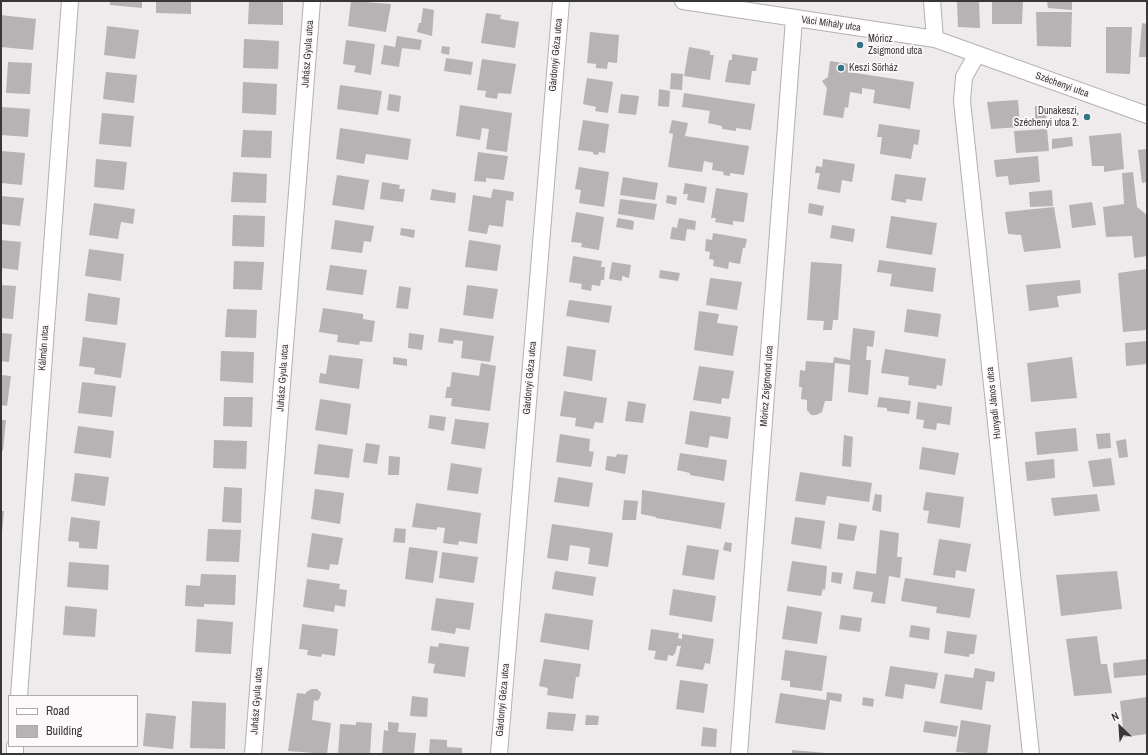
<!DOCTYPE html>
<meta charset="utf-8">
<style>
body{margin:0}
#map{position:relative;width:1148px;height:755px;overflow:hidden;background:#efebed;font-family:"Archivo Narrow",sans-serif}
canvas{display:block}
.frame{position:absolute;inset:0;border:2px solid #383637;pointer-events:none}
.legend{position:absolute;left:8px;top:695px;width:130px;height:52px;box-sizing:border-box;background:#fdf8fa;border:1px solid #aeaaac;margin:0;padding:5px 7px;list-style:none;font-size:12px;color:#383637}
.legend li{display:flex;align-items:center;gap:8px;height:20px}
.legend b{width:20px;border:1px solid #aeaaac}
.north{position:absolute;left:1100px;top:707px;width:40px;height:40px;-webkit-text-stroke:3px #fdf8fa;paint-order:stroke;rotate:335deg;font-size:11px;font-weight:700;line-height:16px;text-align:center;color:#383637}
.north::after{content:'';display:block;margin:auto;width:14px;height:18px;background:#383637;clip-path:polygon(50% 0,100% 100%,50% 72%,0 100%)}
</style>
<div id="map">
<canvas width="1148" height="755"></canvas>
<div class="frame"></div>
<ul class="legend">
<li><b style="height:5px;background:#fff"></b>Road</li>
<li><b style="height:11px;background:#b7b2b4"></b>Building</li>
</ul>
<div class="north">N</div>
</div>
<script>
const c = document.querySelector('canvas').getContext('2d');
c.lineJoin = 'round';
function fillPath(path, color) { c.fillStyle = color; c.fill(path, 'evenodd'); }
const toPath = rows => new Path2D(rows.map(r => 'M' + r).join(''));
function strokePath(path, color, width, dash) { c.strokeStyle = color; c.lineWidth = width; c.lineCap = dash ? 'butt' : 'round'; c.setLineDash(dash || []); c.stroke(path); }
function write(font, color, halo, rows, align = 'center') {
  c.font = font + ' "Archivo Narrow",sans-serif'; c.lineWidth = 3.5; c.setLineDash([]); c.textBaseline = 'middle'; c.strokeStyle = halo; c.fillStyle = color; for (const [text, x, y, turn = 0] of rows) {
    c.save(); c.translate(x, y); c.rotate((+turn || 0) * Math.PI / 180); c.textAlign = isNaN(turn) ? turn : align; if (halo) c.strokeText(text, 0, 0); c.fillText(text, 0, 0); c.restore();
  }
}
fillPath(toPath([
 [110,1,142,1,142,8,110,5],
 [156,1,191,1,191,14,156,13],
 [249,1,283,1,283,25,248,24],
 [351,1,391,4,386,32,348,26],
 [957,1,979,1,980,28,958,27],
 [992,1,1023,1,1022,24,992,24],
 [1047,1,1072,1,1072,10,1048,8],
 [423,8,434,10,432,36,417,32,419,23,421,23],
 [1036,12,1072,12,1071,47,1037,46],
 [486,13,501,15,500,19,519,22,515,48,481,43],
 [1,15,36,19,33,50,1,47],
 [1142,23,1147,24,1147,57,1139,57],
 [107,26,139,30,135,59,104,55],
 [1106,27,1132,27,1130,74,1106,73],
 [590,32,619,35,617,63,608,62,607,69,596,68,596,64,587,63],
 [397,36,422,40,420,50,402,48,399,67,381,64,384,45,395,47],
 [244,39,279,41,278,69,243,68],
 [346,40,375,44,371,75,354,72,356,66,343,64],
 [442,46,450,47,449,55,441,53],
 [689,47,710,51,710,55,714,55,710,80,684,76],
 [732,54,758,58,756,71,752,71,750,85,725,82,729,60,732,60],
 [446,58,473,62,471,75,444,71],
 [482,59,516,64,511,94,498,93,497,99,485,97,486,91,477,90],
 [830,61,850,64,849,72,914,82,910,109,873,103,875,90,862,88,862,94,850,92,848,108,845,107,843,118,823,115,827,88,822,81,828,77],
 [8,62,32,63,30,94,6,93],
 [106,72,137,75,134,103,103,99],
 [671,73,683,74,682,90,670,89],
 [587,78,613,82,608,113,595,111,596,107,583,104],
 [243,82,277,84,276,115,242,113],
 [340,85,382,91,378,115,337,109],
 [659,89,670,91,669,107,658,106],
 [684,93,755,104,751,130,736,128,736,131,722,129,722,126,708,123,710,111,682,107],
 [389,94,401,96,399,112,387,110],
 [621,94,639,96,636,115,618,113],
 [1018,100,1020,127,991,129,987,102],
 [460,105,512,113,507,152,486,149,489,129,482,128,480,140,456,136],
 [1035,106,1047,108,1046,122,1035,121],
 [1,107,30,109,28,137,1,135],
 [102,113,134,116,131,147,99,144],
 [583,120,609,124,605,153,599,152,598,155,593,154,593,152,578,150],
 [672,120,688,123,685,136,749,146,744,175,730,173,730,176,723,175,724,172,712,170,713,163,704,161,702,172,668,167,673,134,669,133],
 [879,124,920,130,918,145,914,144,911,159,880,154,882,137,877,137],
 [340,128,411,139,408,160,366,154,364,164,336,159],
 [1047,129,1049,151,1016,153,1014,131],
 [243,130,272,131,271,158,241,157],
 [1121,133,1124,169,1104,172,1104,166,1092,166,1089,136],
 [1072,137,1073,146,1052,149,1052,139],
 [1147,149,1147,182,1142,183,1138,150],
 [1,151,25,153,22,185,1,183],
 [478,152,508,156,504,180,486,178,486,182,474,181],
 [1038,156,1040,182,1009,185,1008,176,996,177,994,160],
 [96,159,127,162,124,190,94,187],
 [823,159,855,164,852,182,842,180,840,193,817,189,820,173,815,173,816,166,822,167],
 [579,167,609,172,604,207,579,203,581,190,575,189],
 [233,172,267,174,266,203,231,202],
 [1133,172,1137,207,1147,215,1147,256,1134,258,1132,236,1106,237,1103,207,1124,204,1122,173],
 [895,174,926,178,922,201,906,199,906,203,891,200],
 [337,175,369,180,364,210,332,205],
 [623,177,658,183,655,200,620,195],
 [382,182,400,185,399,189,405,189,403,202,380,199],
 [685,183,707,187,704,203,687,200,688,194,683,194],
 [716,188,748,193,744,222,733,221,733,225,715,222,716,218,711,218],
 [432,189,456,193,455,203,430,200],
 [493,189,514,192,513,201,506,200,503,227,489,225,487,234,468,231,473,195,491,198],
 [1052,190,1053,206,1030,207,1029,192],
 [667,195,677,197,676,205,666,203],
 [1,196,24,198,20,226,1,224],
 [620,199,657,204,654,220,618,214],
 [1092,202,1096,225,1072,228,1069,205],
 [94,203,135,209,133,224,121,222,118,239,89,235],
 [809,203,824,206,822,216,808,213],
 [1054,207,1061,248,1024,252,1021,235,1008,234,1005,212],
 [576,212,604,217,599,250,581,247,582,243,571,242],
 [233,215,265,216,264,247,232,246],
 [891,216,937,223,932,255,886,248],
 [618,218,634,221,633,230,616,227],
 [679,218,696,221,695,230,687,229,685,241,670,239,672,227,677,228],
 [335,220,374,226,371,242,364,241,362,253,331,249],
 [832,225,855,229,853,242,830,238],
 [401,228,415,230,414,238,400,235],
 [713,233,747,239,745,248,743,248,740,264,729,262,728,269,713,266,714,260,709,259,710,252,705,251,706,239,712,240],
 [1,240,21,242,18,270,1,268],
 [469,240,501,245,497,271,465,267],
 [89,249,124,254,121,281,85,276],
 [573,256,602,261,601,267,605,267,604,280,601,280,600,286,592,285,591,291,581,289,582,284,569,282],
 [879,260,936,268,933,292,890,286,892,274,877,272],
 [234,261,264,262,262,290,233,289],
 [612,262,631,265,629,278,622,276,622,281,609,279],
 [811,262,842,264,838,320,833,320,832,330,823,330,824,321,807,320],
 [330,265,367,270,363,295,326,290],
 [1147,269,1147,330,1123,332,1118,273],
 [660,270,680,273,678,281,659,278],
 [710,278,742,282,737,310,706,305],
 [1080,280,1081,293,1057,296,1059,307,1029,311,1026,285],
 [1,285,16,286,13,319,1,318],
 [467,285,498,289,493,319,463,315],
 [399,286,411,288,408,309,396,308],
 [88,293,120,298,117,325,85,321],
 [569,300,612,306,609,323,566,316],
 [323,308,363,314,363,319,375,321,372,342,360,341,359,345,337,342,338,335,319,332],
 [227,309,257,310,256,338,225,337],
 [907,309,941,314,938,337,904,332],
 [699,311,719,314,717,323,738,326,733,356,694,350],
 [440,328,494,336,490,362,461,358,463,341,454,340,453,344,438,342],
 [853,328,875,331,873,347,867,346,866,360,871,360,868,395,848,392,850,365,835,363,832,401,825,401,822,412,816,415,811,415,807,410,807,400,801,399,802,387,799,387,800,370,805,371,806,361,833,363,834,357,850,360],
 [1,333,12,334,9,362,1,361],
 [409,333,424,335,422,350,408,348],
 [83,337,126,343,121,378,94,374,95,368,79,366],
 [1147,341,1147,364,1126,366,1125,343],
 [567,346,596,350,592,381,563,376],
 [885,349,946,359,942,386,937,385,936,389,908,385,909,377,881,373],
 [221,351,254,352,253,383,220,381],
 [329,355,363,359,359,389,319,383,320,373,326,374],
 [393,357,407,359,407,366,393,364],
 [1072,357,1077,398,1031,402,1027,363],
 [481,363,496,366,490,411,451,406,452,398,445,398,447,387,450,387,452,372,479,376],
 [699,366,734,371,729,399,722,398,721,404,693,400],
 [1,375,11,376,7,406,1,405],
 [82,382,116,386,112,417,78,413],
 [564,391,607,398,603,423,595,422,593,429,575,426,576,418,560,416],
 [224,397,253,397,252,427,223,426],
 [879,397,911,401,909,414,887,411,887,408,877,407],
 [320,399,351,404,347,435,315,430],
 [628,401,646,404,643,423,625,421],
 [918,402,952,407,950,425,937,423,936,430,923,428,924,420,916,419],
 [690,411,731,417,728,439,710,436,708,448,685,444],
 [430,415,446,417,444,431,428,428],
 [455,419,489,423,485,449,451,444],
 [1,420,6,420,3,451,1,450],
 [78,426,114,431,111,458,74,453],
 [1076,428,1078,451,1037,455,1035,432],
 [1110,433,1111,448,1098,449,1096,434],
 [560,434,590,439,589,451,594,452,591,467,556,462],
 [844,435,853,437,851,467,842,466],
 [1126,439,1128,457,1119,458,1116,441],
 [214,440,247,441,246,469,213,468],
 [366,443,380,445,377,464,363,462],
 [318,444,353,449,349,478,314,474],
 [922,447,959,453,955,475,919,469],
 [680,453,727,460,724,481,690,475,690,473,677,470],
 [617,454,628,455,625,474,605,470,607,456,616,457],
 [389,456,400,457,399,475,388,475],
 [1111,458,1115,485,1093,487,1088,461],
 [1054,459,1055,478,1027,481,1025,462],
 [451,463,482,468,478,494,447,490],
 [800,472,872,483,869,502,827,496,825,505,795,501],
 [75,473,109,477,105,506,71,501],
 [558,477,593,483,589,507,554,502],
 [224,487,242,488,241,523,222,522],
 [315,489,344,493,340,524,311,519],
 [642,490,725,503,721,529,656,518,656,517,641,514],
 [926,492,964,497,960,528,927,523,929,511,923,510],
 [875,494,882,495,881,512,872,510],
 [1097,494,1100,511,1054,516,1051,498],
 [624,500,638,501,636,520,622,520],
 [416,503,481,513,477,544,459,541,458,545,443,543,445,528,437,527,437,530,412,527],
 [1,511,4,511,2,532,1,532],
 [71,517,100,521,97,549,79,548,79,542,68,541],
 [795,517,825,521,821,549,791,544],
 [839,523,857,526,854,541,837,539],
 [552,524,613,533,608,567,588,564,590,548,570,545,568,561,547,558],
 [395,528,406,529,405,543,393,542],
 [208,529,241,530,239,562,206,561],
 [880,530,899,533,897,557,902,557,900,578,889,576,885,604,871,602,873,592,853,589,856,571,876,574],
 [312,533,343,538,338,565,330,564,329,570,307,567],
 [939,539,971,544,966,572,956,570,955,578,933,575],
 [725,542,732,543,731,552,723,550],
 [687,545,719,550,714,580,682,575],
 [409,547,438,551,433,583,405,579],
 [442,552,478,557,474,583,439,578],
 [792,561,827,566,825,590,823,589,821,596,787,591],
 [69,562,109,565,108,590,67,587],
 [555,571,596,577,593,596,552,589],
 [1117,571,1122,609,1061,616,1056,575],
 [832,572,843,573,841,584,831,582],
 [201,574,236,575,235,605,204,604,204,607,185,606,186,585,200,586],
 [905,578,975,589,970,618,936,613,937,607,901,601],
 [307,579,340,584,339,589,347,590,345,607,335,605,334,612,303,607],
 [673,589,716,596,712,622,669,615],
 [436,598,474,603,470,630,456,628,455,634,431,630],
 [65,606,97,609,95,637,63,635],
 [787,606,822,612,817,644,782,639],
 [545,613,593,620,589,650,540,642],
 [841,615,862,618,860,632,839,629],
 [197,619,233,622,231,654,195,652],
 [302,624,338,629,335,656,322,654,321,657,307,655,308,650,299,649],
 [911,625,930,628,929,640,909,637],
 [651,629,679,633,678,638,682,639,682,634,714,639,710,664,705,663,703,670,676,666,681,646,677,646,675,654,674,654,673,656,668,655,667,661,654,659,656,651,648,650],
 [947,631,977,635,974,654,970,654,969,657,944,653],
 [1097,636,1101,664,1107,664,1112,693,1074,696,1066,639],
 [439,643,469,647,465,677,433,673,435,664,428,663,430,646,438,647],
 [785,650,827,656,822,691,790,687,790,681,781,680],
 [544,659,581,664,579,677,576,677,573,699,547,695,548,688,539,686],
 [1147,659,1147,675,1114,678,1113,663],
 [890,666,938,673,935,689,905,684,903,699,885,696],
 [975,668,995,672,994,682,986,681,982,710,940,703,945,674,973,678],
 [680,680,708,684,704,713,676,709],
 [312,689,317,689,321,693,320,698,317,701,314,700,312,720,331,723,327,754,288,751,297,693,306,694,306,692],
 [827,692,842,694,841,702,830,700,825,730,775,723,780,693,826,700],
 [412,696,428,698,427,717,410,716],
 [863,697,874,699,873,707,862,705],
 [1147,697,1147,734,1124,737,1120,701],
 [192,701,226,703,225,749,190,748],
 [548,712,576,714,573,731,546,729],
 [146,713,176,716,173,749,143,746],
 [586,715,599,716,598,725,585,725],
 [961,720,991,725,987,754,956,752],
 [925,721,958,726,956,737,923,732],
 [356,722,372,723,370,754,338,754,340,724,356,725],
 [388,722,399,723,398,732,416,733,414,754,382,754,384,730,388,731],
 [703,727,717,729,716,747,701,746],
 [430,739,447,740,447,747,462,748,462,754,429,754],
 [792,750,826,753,826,754,792,754]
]), '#b7b2b4');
const minor = toPath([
 [683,1,935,39,1147,115],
 [932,1,935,39],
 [977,54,964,77,962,101,1031,754],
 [19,696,70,1],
 [15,754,15,746],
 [253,754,312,1],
 [499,754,561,1],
 [739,754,794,19]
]);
strokePath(minor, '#b4afb1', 18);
strokePath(minor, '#fff', 16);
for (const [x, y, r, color] of [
 [860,45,4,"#307683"],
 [841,68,4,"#307683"],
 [1087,117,4,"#307683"]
]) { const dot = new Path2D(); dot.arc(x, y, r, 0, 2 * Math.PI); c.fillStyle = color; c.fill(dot); strokePath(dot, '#fdf8fa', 1.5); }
write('10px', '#383637', '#fdf8fa', [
 ["Váci Mihály utca",831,24,8],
 ["Juhász Gyula utca",308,54,-86],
 ["Gárdonyi Géza utca",556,55,-85],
 ["Széchenyi utca",1062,85,20],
 ["Kálmán utca",44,348,-86],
 ["Juhász Gyula utca",283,378,-86],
 ["Gárdonyi Géza utca",530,378,-85],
 ["Móricz Zsigmond utca",767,386,-86],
 ["Hunyadi János utca",994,403,-96],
 ["Gárdonyi Géza utca",503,700,-85],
 ["Juhász Gyula utca",257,701,-86]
]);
write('10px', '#383637', '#fdf8fa', [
 ["Móricz",868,39],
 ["Zsigmond utca",868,51],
 ["Keszi Sörház",849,68],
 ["Dunakeszi,",1079,111,"right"],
 ["Széchenyi utca 2.",1079,123,"right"]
], 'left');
</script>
